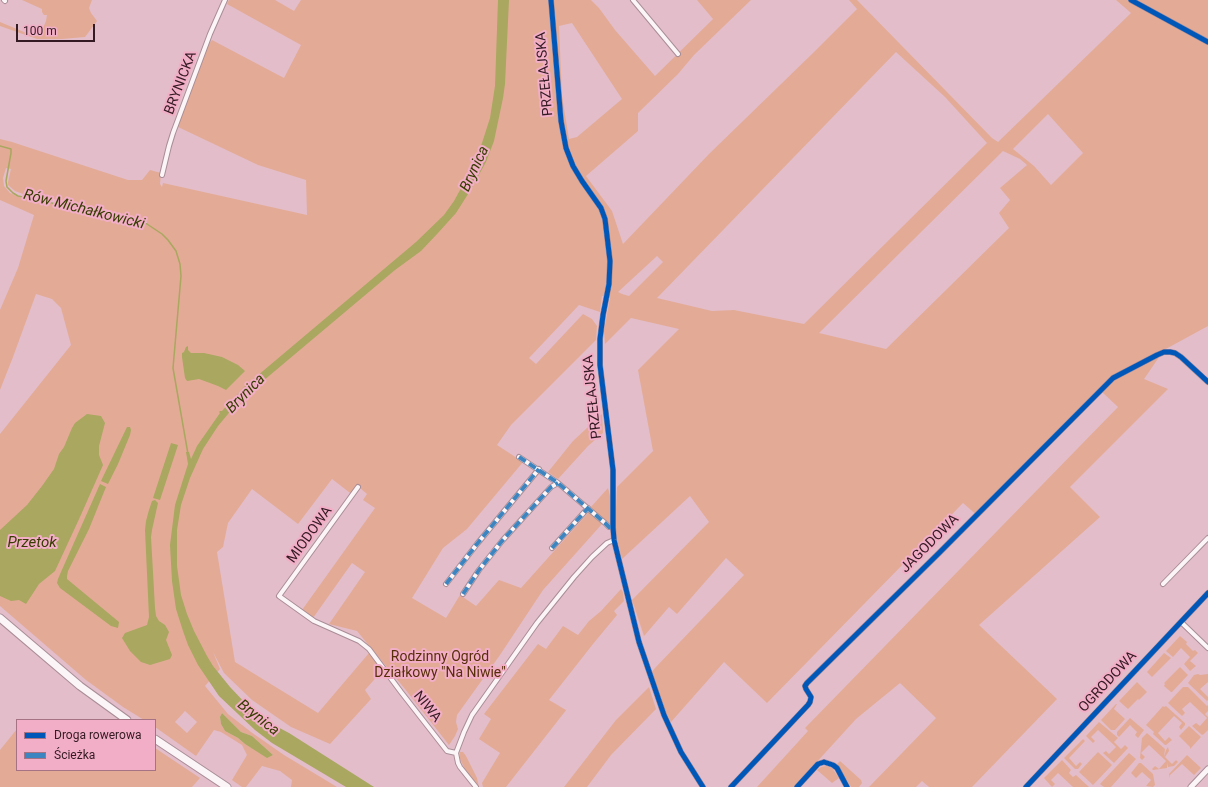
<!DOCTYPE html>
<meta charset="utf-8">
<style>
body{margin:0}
#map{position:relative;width:1208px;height:787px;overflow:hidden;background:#e3bdca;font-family:Roboto,sans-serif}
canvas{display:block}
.legend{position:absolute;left:16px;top:719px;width:140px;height:52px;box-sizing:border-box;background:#f2aec6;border:1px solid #a67385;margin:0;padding:5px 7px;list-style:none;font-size:12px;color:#331a23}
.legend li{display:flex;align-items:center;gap:8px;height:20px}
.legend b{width:20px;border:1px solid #a67385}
.scale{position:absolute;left:16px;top:24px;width:79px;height:18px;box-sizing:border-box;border:2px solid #331a23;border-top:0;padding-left:5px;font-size:12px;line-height:14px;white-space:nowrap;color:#331a23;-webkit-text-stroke:3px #f2aec6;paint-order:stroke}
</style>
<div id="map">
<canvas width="1208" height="787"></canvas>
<ul class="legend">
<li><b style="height:5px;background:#0057b8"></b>Droga rowerowa</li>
<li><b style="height:5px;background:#3c85c0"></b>Ścieżka</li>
</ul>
<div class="scale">100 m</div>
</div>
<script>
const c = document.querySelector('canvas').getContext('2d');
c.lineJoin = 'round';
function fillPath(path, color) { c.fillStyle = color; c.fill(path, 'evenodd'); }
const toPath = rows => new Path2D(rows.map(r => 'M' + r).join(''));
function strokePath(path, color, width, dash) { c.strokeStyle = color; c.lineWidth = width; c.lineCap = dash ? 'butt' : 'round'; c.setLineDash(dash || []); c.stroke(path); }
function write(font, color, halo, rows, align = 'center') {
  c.font = font + ' Roboto,sans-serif'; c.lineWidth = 4; c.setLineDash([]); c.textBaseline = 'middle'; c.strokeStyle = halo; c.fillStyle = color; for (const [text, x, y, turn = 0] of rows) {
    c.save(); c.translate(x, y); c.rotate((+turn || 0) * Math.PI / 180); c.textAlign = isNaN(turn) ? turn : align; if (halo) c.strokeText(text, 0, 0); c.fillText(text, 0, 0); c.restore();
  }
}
fillPath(toPath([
 [22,0,92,0,89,8,91,13,97,21,85,37,62,39,37,39,0,26,0,22,24,32,38,36,40,35,46,21,47,15,44,15,42,12,42,9],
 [229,0,275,0,294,11,301,0,591,0,599,8,615,30,655,76,713,19,697,0,751,0,694,55,678,74,638,113,638,131,586,176,612,211,623,244,709,154,813,53,857,9,849,0,857,0,992,138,998,142,1131,13,1116,0,1208,0,1208,326,1164,350,1144,379,1168,389,1070,487,1100,517,979,625,1057,699,972,787,929,787,922,781,916,787,869,787,936,718,900,683,856,719,794,787,757,787,808,731,805,728,1118,407,1102,392,979,517,963,503,767,703,724,662,671,722,666,713,652,672,655,668,744,575,726,558,677,614,669,607,644,636,632,600,709,522,690,496,622,559,615,531,617,487,653,451,638,370,679,329,631,318,605,344,604,331,610,298,602,296,600,312,579,305,529,358,536,364,583,314,592,319,597,326,596,340,511,425,497,445,523,462,467,529,443,548,412,598,446,618,460,595,476,606,499,580,521,588,589,512,602,524,543,590,500,655,457,715,456,722,458,729,455,736,449,745,405,689,357,631,329,624,365,572,352,563,313,618,302,610,375,508,363,500,367,494,360,488,354,496,332,479,298,524,252,489,228,523,223,547,217,552,235,662,318,713,369,653,378,665,381,672,365,690,371,699,330,744,291,727,252,700,224,673,213,652,220,669,205,686,228,714,251,732,284,755,337,787,291,787,292,780,280,771,262,766,246,787,242,787,232,780,247,755,242,745,221,732,214,730,196,756,155,727,155,720,144,720,123,707,86,680,0,606,0,434,71,345,61,308,52,299,36,294,13,357,0,390,0,310,18,268,34,215,0,200,0,139,12,142,128,180,142,180,150,170,161,173,160,184,162,187,163,183,307,215,306,180,258,165,176,126,208,45,212,40,284,78,301,45,227,4],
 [572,23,622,99,577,137,569,139,562,96,559,26],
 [896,52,945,97,987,143,804,324,734,310,712,311,657,298],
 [1048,114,1083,153,1051,185,1034,166,1013,149],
 [1003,151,1020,159,1027,165,1000,188,1010,200,999,213,1009,228,886,349,819,333],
 [6,168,11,169,8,182,8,185,15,191,23,194,49,198,145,220,147,222,147,225,92,212,19,197,10,193,4,186,3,178],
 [657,256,663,262,629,296,622,294,618,292],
 [185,711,197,722,187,733,175,722],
 [222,713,241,732,252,736,273,755,267,757,245,744,238,738,225,731,221,724,220,717],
 [602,414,603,433,588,446,558,479,548,472,573,441],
 [608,488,610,496,610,523,609,525,590,508],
 [621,589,623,592,624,601,614,611,617,615,593,644,549,700,566,710,567,709,506,787,483,787,482,783,500,753,479,739,491,719,484,714,538,644,546,649,563,626,578,635,589,621,601,611],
 [1180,636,1187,642,1186,644,1193,651,1195,650,1198,653,1190,661,1196,666,1190,671,1184,664,1190,657,1181,648,1173,657,1166,651],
 [1164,653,1171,658,1152,677,1147,672],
 [1180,667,1188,675,1172,692,1171,692,1164,686,1165,684,1164,683],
 [1198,674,1200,675,1208,674,1208,682,1200,689,1208,697,1208,700,1207,701,1188,683,1194,675],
 [1137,682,1147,692,1139,700,1138,699,1128,709,1119,701],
 [649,687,656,709,611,755,587,787,564,787,616,720],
 [1183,687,1188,687,1207,706,1208,705,1208,711,1205,714,1208,717,1208,730,1204,734,1202,735,1192,726,1196,723,1200,726,1207,718,1190,702,1182,709,1185,713,1182,716,1168,703],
 [1116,704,1117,704,1114,709,1125,719,1115,730,1111,730,1101,720],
 [1163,706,1164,707,1166,706,1185,723,1185,725,1181,730,1179,727,1182,723,1174,716,1158,733,1165,741,1169,737,1172,740,1166,745,1165,745,1153,734,1154,732,1146,725],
 [1130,718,1144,730,1138,738,1135,735,1137,732,1130,725,1119,737,1117,735,1117,732],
 [1099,722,1118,738,1114,742,1121,749,1125,745,1128,748,1114,763,1103,753,1106,751,1109,754,1116,747,1098,730,1091,737,1095,741,1093,743,1086,736],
 [1189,726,1201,737,1190,749,1190,747,1179,736],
 [17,729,17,770,155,770,155,748,200,778,192,787,0,787,0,750],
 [1147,733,1165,749,1164,757,1165,760,1164,757,1166,750,1168,747,1169,751,1165,757,1172,764,1176,760,1178,762,1174,766,1168,767,1167,763,1167,768,1153,770,1152,769,1155,766,1159,769,1166,761,1149,745,1141,753,1145,757,1142,760,1140,758,1142,738],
 [1083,739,1085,741,1069,758,1076,766,1080,762,1082,764,1078,769,1075,769,1064,758],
 [460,752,463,752,466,756,477,778,479,787,466,771,460,759],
 [1098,752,1112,765,1093,785,1079,772],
 [1129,753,1136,759,1111,787,1104,787,1100,784],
 [1187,755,1201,768,1194,775,1182,764,1170,775,1170,778,1169,774],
 [1062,760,1071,770,1069,773,1073,777,1076,775,1089,787,1073,787,1058,773,1051,780,1055,784,1052,787,1044,778],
 [840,761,861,780,862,783,859,787,851,787,837,764],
 [1139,763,1141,763,1153,774,1155,785,1153,787,1146,786,1151,780,1142,772,1136,778,1131,773],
 [826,766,832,768,839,778,832,783,817,770,821,767]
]), '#e3ab96');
fillPath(toPath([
 [498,0,509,0,505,84,503,98,494,141,486,162,470,191,456,213,438,233,421,251,395,270,238,402,218,426,203,449,190,478,181,505,177,530,177,566,181,595,187,614,194,631,207,656,213,666,230,687,249,707,260,716,272,724,289,733,374,787,346,787,272,743,255,730,219,696,198,665,188,645,183,631,176,609,172,581,170,545,175,505,188,464,186,452,189,452,191,459,197,446,220,413,219,412,220,411,222,411,244,387,416,242,444,215,454,201,465,181,478,154,482,143,490,118,495,86],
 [188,346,188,350,191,353,204,353,222,357,238,365,245,371,226,390,218,386,199,379,187,381,185,378,182,357,182,353,184,352,186,347],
 [87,414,101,416,105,423,99,446,99,455,103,465,80,517,55,571,39,584,26,604,19,600,11,601,0,596,0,530,27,505,42,486,54,469,59,454,64,447,72,428,75,423],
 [127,427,130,427,131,430,130,435,118,464,108,484,101,481],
 [171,443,178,445,160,500,153,498],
 [100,484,106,487,89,529,68,571,67,576,67,579,119,622,118,628,111,626,60,588,57,583,58,579,61,572],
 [155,500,158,503,152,530,151,537,155,608,156,616,159,621,165,625,169,632,166,640,172,655,170,659,150,665,141,662,130,651,122,638,125,633,147,625,149,617,145,530,146,521,149,510,152,501],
 [222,713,241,732,252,736,273,755,267,758,245,744,238,738,225,731,221,724,220,717]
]), '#a9a760');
strokePath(toPath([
 [0,146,11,149,11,153,6,181,7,187,13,193,18,196,129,219,147,224,162,234,168,240,176,251,180,264,181,276,173,368,188,454]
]), '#a9a760', 1.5);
const minor = toPath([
 [4,0,5,1],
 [551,0,561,121,566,148,573,166,582,181,601,208,605,219,610,261,609,284,603,315,600,339,600,365,613,470,613,527,614,540,639,642,664,715,681,752,703,787],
 [633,0,678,54],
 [1131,0,1208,42],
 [162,175,169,146,173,133,210,34,225,0],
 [519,457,558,483,605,523,609,527,613,527],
 [358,487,279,596,314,621,359,641,369,649,401,692,447,751,456,753],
 [552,548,588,508],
 [446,584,477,544,539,469],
 [1163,584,1208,538],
 [463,594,479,570,502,541,551,487,558,483],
 [1181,622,1208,648],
 [456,753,464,732,472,715,537,623,574,577,592,557,607,543,614,540],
 [456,753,458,763,460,767,476,787],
 [731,787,808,705,810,702,811,697,806,689,805,686,807,683,939,553,1113,378,1157,355,1164,352,1170,352,1175,353,1181,357,1208,382],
 [797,787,818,764,824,762,833,765,837,768,847,787],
 [1026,787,1208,593]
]);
const tertiary = toPath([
 [1191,787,1208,769]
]);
const primary = toPath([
 [0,618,80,686,127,720],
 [155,739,227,787]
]);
strokePath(minor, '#a98d97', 6);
strokePath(tertiary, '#a98d97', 7);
strokePath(primary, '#a98d97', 9);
strokePath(minor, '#fbf5f7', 4);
strokePath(tertiary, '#fbf5f7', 5);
strokePath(primary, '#fbf5f7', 7);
strokePath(toPath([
 [519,457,558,483,605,523,609,527,613,527],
 [552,548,588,508],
 [446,584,477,544,539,469],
 [463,594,479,570,502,541,551,487,558,483]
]), '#3c85c0', 4, [8, 4]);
strokePath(toPath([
 [551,0,561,121,566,148,573,166,582,181,601,208,605,219,610,261,609,284,603,315,600,339,600,365,613,470,613,527,614,540,639,642,664,715,681,752,703,787],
 [1131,0,1208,42],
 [731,787,808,705,810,702,811,697,806,689,805,686,807,683,939,553,1113,378,1157,355,1164,352,1170,352,1175,353,1181,357,1208,382],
 [797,787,818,764,824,762,833,765,837,768,847,787],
 [1026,787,1208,593]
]), '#0057b8', 5);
write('14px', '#331a23', '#f2aec6', [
 ["PRZEŁAJSKA",545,74,-95],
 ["BRYNICKA",181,83,-69],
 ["PRZEŁAJSKA",593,397,-96],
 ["MIODOWA",310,535,-54],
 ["JAGODOWA",930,544,-45],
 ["OGRODOWA",1108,682,-47],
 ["NIWA",427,707,51]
]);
write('14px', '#582e09', '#f2aec6', [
 ["Rodzinny Ogród",440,657],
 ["Działkowy \"Na Niwie\"",440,673]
]);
write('italic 15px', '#373d01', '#f2aec6', [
 ["Brynica",475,169,-65],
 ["Rów Michałkowicki",84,210,14],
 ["Brynica",246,394,-45],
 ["Przetok",32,543],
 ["Brynica",258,718,38]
]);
</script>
